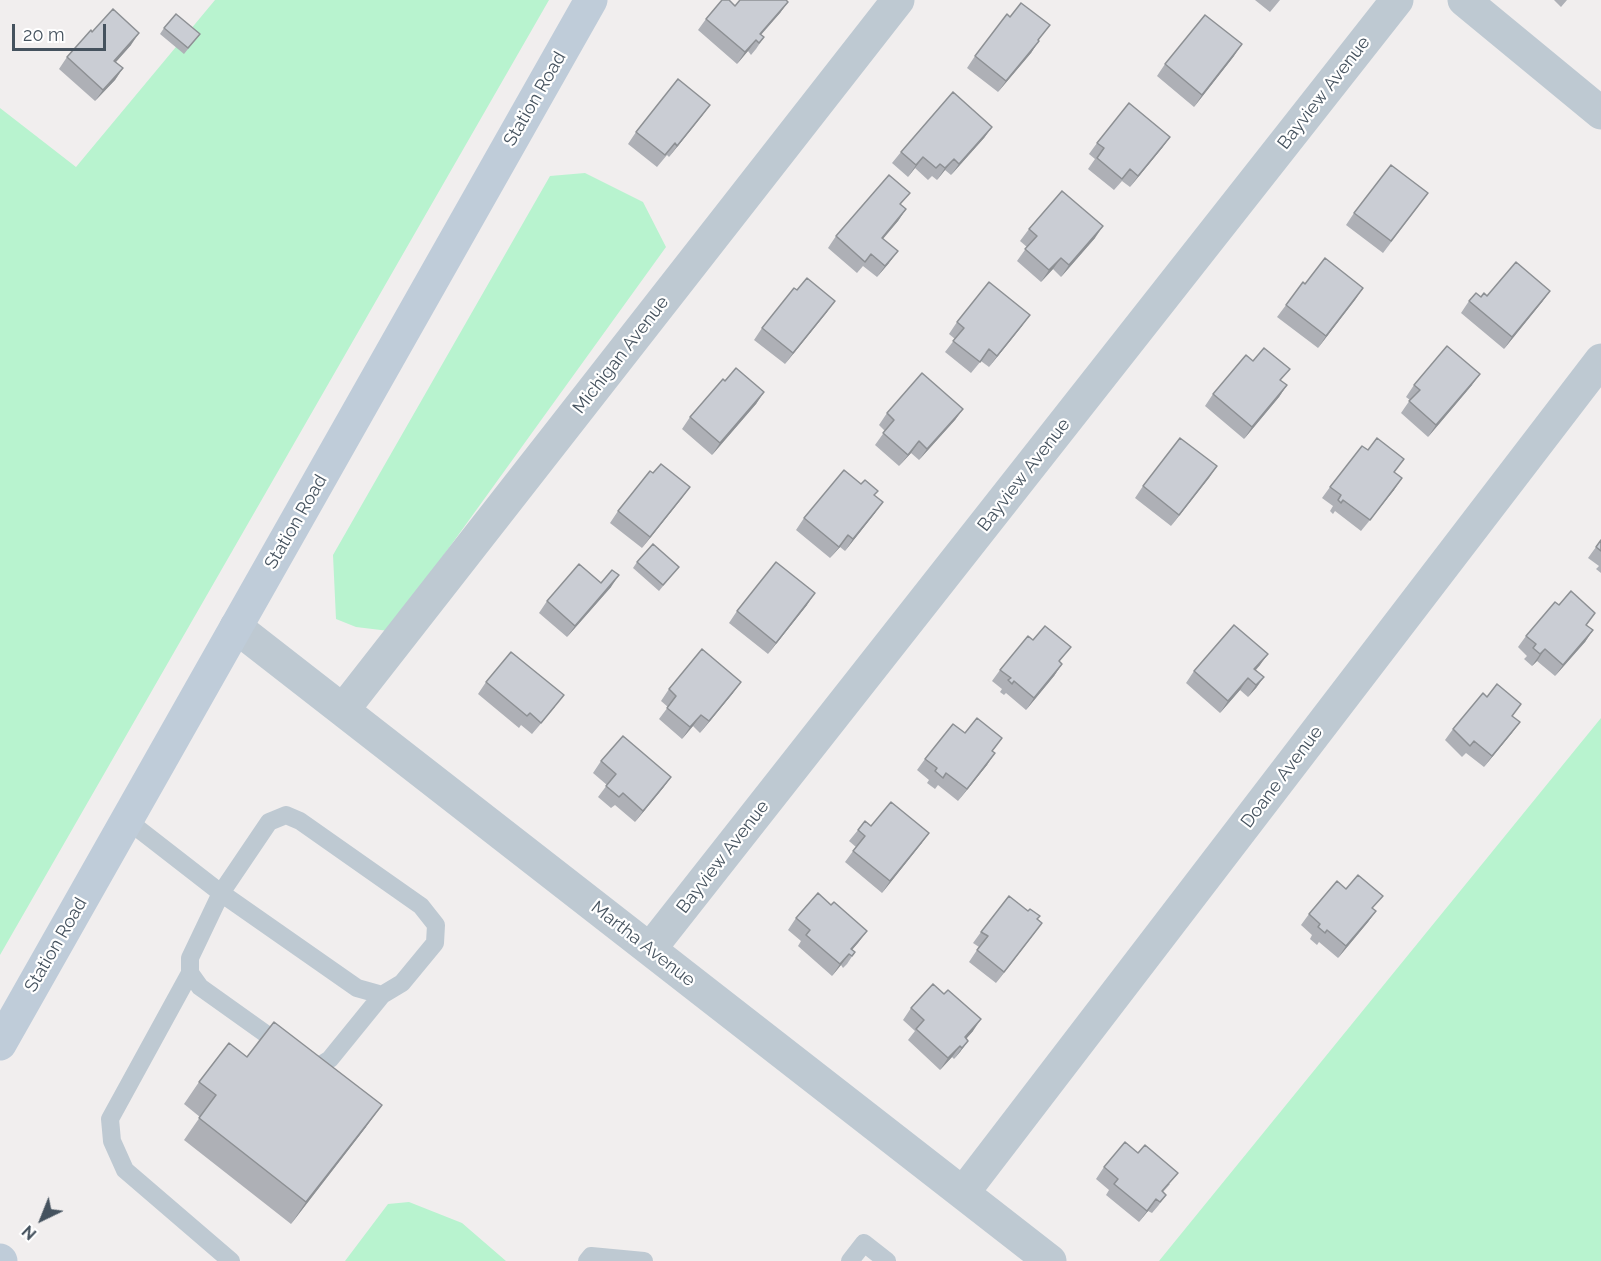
<!DOCTYPE html>
<style>
body{margin:0}
#map{position:relative;width:1601px;height:1261px;overflow:hidden;background:#f1eeee;font-family:Raleway,sans-serif}
canvas{display:block}
.north{position:absolute;left:12px;top:1189px;width:60px;height:60px;-webkit-text-stroke:4px #fff;paint-order:stroke;rotate:223deg;font-size:16px;font-weight:700;line-height:24px;text-align:center;color:#45525e}
.north::after{content:'';display:block;margin:auto;width:21px;height:27px;background:#45525e;clip-path:polygon(50% 0,100% 100%,50% 72%,0 100%)}
.scale{position:absolute;left:12px;top:24px;width:94px;height:27px;box-sizing:border-box;border:3px solid #45525e;border-top:0;padding-left:8px;font-size:18px;line-height:21px;white-space:nowrap;color:#45525e;-webkit-text-stroke:4px #fff;paint-order:stroke}
</style>
<div id="map">
<canvas width="1601" height="1261"></canvas>
<div class="north">N</div>
<div class="scale">20 m</div>
</div>
<script>
const c = document.querySelector('canvas').getContext('2d');
c.lineJoin = 'round';
function fillPath(path, color) { c.fillStyle = color; c.fill(path, 'evenodd'); }
const toPath = rows => new Path2D(rows.map(r => 'M' + r).join(''));
function strokePath(path, color, width, dash) { c.strokeStyle = color; c.lineWidth = width; c.lineCap = dash ? 'butt' : 'round'; c.setLineDash(dash || []); c.stroke(path); }
function write(font, color, halo, rows, align = 'center') {
  c.font = font + ' Raleway,sans-serif'; c.lineWidth = 4.5; c.setLineDash([]); c.textBaseline = 'middle'; c.strokeStyle = halo; c.fillStyle = color; for (const [text, x, y, turn = 0] of rows) {
    c.save(); c.translate(x, y); c.rotate((+turn || 0) * Math.PI / 180); c.textAlign = isNaN(turn) ? turn : align; if (halo) c.strokeText(text, 0, 0); c.fillText(text, 0, 0); c.restore();
  }
}
fillPath(toPath([
 [215,0,549,0,0,955,0,108,76,167],
 [585,173,643,202,666,247,389,631,356,627,336,619,333,555,550,176],
 [1601,718,1601,1261,1159,1261],
 [409,1202,462,1223,506,1261,345,1261,388,1204]
]), '#b8f3cf');
strokePath(toPath([
 [127,820,221,893,357,988,382,995,402,983,435,943,436,925,421,906,300,821,286,815,269,822,221,893,190,958,190,973,200,987,301,1059,319,1066,330,1059,382,995],
 [190,973,110,1119,112,1141,125,1170,231,1261],
 [587,1261,591,1256,644,1261],
 [850,1261,864,1243,887,1261]
]), '#bec9d2', 18);
strokePath(toPath([
 [1464,0,1601,113],
 [236,627,1050,1261],
 [343,710,898,0],
 [650,949,1397,0],
 [963,1193,1601,360]
]), '#bec9d2', 33);
strokePath(toPath([
 [0,1044,591,0],
 [0,1260,1,1261]
]), '#bfccd9', 33);
fillPath(toPath([
 [1255,0,1280,0,1270,12],
 [1554,0,1567,0,1561,7],
 [788,2,780,13,761,35,764,37,756,49,751,55,748,51,737,64,698,30,706,19,735,6],
 [164,28,200,34,184,54,160,34],
 [92,32,131,45,116,62,123,68,115,80,95,101,59,69,67,57],
 [1038,41,1031,53,998,92,967,68,975,56],
 [1234,56,1194,107,1157,76,1165,64],
 [710,105,669,157,667,155,657,167,628,144,636,132],
 [992,127,984,138,951,175,945,170,937,180,932,176,928,180,915,168,908,177,892,163,901,152],
 [1170,137,1162,148,1130,187,1122,181,1114,190,1088,169,1095,159,1089,154,1097,143],
 [1420,204,1383,253,1346,225,1354,213],
 [901,205,906,209,898,221,883,239,889,263,877,277,863,266,857,273,828,248,836,236],
 [1029,229,1095,238,1061,277,1053,269,1041,282,1017,261,1027,247,1020,241],
 [1363,288,1318,348,1277,317,1286,305],
 [797,290,827,312,785,364,754,340,762,328],
 [1550,291,1542,302,1504,349,1461,313,1469,301,1481,297],
 [957,322,1022,326,989,367,981,361,971,373,945,352,955,339,949,334],
 [1253,361,1287,385,1279,397,1244,439,1205,406,1213,394],
 [725,381,764,392,756,404,712,455,682,429,690,417],
 [1414,385,1472,385,1428,437,1401,413,1410,400,1406,397],
 [963,409,955,420,919,460,911,453,899,466,875,445,885,431,879,425,887,413],
 [1217,466,1171,526,1135,498,1143,486],
 [1395,472,1394,490,1361,531,1335,511,1333,514,1330,511,1333,506,1322,498,1330,487],
 [875,495,875,513,845,551,840,547,830,558,796,530,804,518],
 [682,498,642,548,610,523,618,511],
 [1601,540,1601,573,1596,569,1599,566,1588,558],
 [637,562,679,567,659,591,633,568],
 [601,583,611,587,567,637,539,613,547,601],
 [807,605,768,654,729,623,737,611],
 [1559,605,1593,630,1585,642,1555,676,1537,661,1532,666,1524,659,1527,656,1518,647,1526,636],
 [1060,662,1062,664,1054,676,1026,710,1006,693,1004,695,1000,692,1002,689,992,681,1000,670],
 [1260,665,1256,670,1264,677,1256,688,1248,697,1240,690,1220,713,1186,683,1194,671],
 [486,682,555,707,532,734,521,725,519,728,478,694],
 [669,689,733,693,700,733,693,726,682,739,659,719,668,707,661,701],
 [1512,717,1520,722,1511,734,1484,767,1466,753,1462,757,1445,740,1453,729],
 [992,752,987,765,958,801,938,785,935,789,927,783,929,780,917,770,925,759],
 [601,761,671,777,663,788,635,822,615,805,611,808,598,797,607,785,593,773],
 [858,830,929,833,921,844,882,893,845,862,856,847,849,841],
 [831,905,867,931,852,950,855,952,847,964,843,968,841,965,832,976,798,946,801,941,788,930,796,918],
 [1373,909,1376,911,1368,922,1338,958,1319,942,1317,945,1310,939,1312,935,1301,925,1309,914],
 [1037,919,1042,923,996,983,969,962,979,947,973,943,981,932],
 [911,1008,973,1031,966,1039,968,1041,960,1052,954,1059,952,1057,940,1070,908,1040,915,1031,903,1020],
 [247,1057,366,1127,291,1224,184,1140,200,1117,184,1104,199,1082],
 [1104,1167,1170,1184,1163,1192,1166,1195,1158,1206,1152,1213,1148,1211,1139,1222,1106,1195,1109,1190,1096,1179]
]), '#aeb0b6');
fillPath(toPath([
 [788,2,780,13,756,40,760,34],
 [139,33,131,45,106,73,114,61],
 [756,40,748,51,737,64,745,52],
 [1039,41,1031,53,998,92,1006,81],
 [1242,44,1234,56,1194,107,1202,95],
 [123,68,115,80,95,101,103,90],
 [710,105,702,116,669,157,677,146],
 [992,127,984,138,951,175,959,164],
 [1170,137,1162,148,1130,187,1138,176],
 [923,157,915,168,908,177,916,165],
 [954,159,945,170,937,180,945,168],
 [906,209,898,221,874,249,882,238],
 [1103,226,1095,238,1061,277,1069,265],
 [898,251,889,263,877,277,885,266],
 [1061,258,1053,269,1041,282,1049,270],
 [1363,288,1355,300,1318,348,1326,336],
 [1550,291,1542,302,1504,349,1512,337],
 [835,301,827,312,785,364,793,353],
 [1030,315,1022,326,989,367,997,356],
 [1480,374,1472,385,1428,437,1436,425],
 [1287,385,1279,397,1244,439,1252,427],
 [764,392,756,404,712,455,720,443],
 [963,409,955,420,919,460,927,449],
 [919,441,911,453,899,466,908,455],
 [1217,466,1209,478,1171,526,1179,515],
 [1402,478,1394,490,1361,531,1370,520],
 [690,487,682,498,642,548,650,537],
 [883,502,875,513,845,551,853,539],
 [848,535,840,547,830,558,839,547],
 [619,575,611,587,567,637,575,626],
 [815,593,807,605,768,654,776,643],
 [1593,630,1585,642,1555,676,1563,665],
 [1545,649,1537,661,1532,666,1540,654],
 [1268,654,1260,665,1246,680,1254,669],
 [1062,664,1054,676,1026,710,1034,698],
 [1264,677,1256,688,1248,697,1256,685],
 [1248,678,1240,690,1220,713,1228,701],
 [741,682,733,693,700,733,709,721],
 [701,715,693,726,682,739,690,727],
 [1520,722,1511,734,1484,767,1492,756],
 [995,753,987,765,958,801,967,789],
 [671,777,663,788,635,822,643,811],
 [929,833,921,844,882,893,890,881],
 [1376,911,1368,922,1338,958,1346,946],
 [1042,923,1034,934,996,983,1004,972],
 [867,931,858,943,843,960,851,949],
 [849,954,841,965,832,976,840,964],
 [981,1019,973,1031,957,1049,965,1037],
 [968,1041,960,1052,954,1059,962,1048],
 [960,1046,952,1057,940,1070,948,1058],
 [382,1105,366,1127,291,1224,306,1202],
 [1156,1199,1148,1211,1139,1222,1147,1211]
]), '#8d9094');
const building = toPath([
 [722,0,729,0,735,6,740,0,786,0,788,2,760,34,764,37,759,43,756,40,745,52,706,19,722,0],
 [1021,3,1050,25,1038,40,1039,41,1006,81,975,56,1007,14,1010,17,1021,3],
 [113,9,139,33,114,61,123,68,103,90,67,57,91,30,92,32,113,9],
 [176,14,200,34,188,48,164,28,176,14],
 [1205,15,1242,44,1202,95,1165,64,1205,15],
 [678,79,710,105,677,146,675,143,665,155,636,132,678,79],
 [953,92,992,127,959,164,954,159,945,168,940,164,936,168,923,157,916,165,901,152,953,92],
 [1129,103,1170,137,1138,176,1130,169,1122,179,1097,158,1104,148,1097,143,1129,103],
 [1391,165,1428,193,1391,241,1354,213,1391,165],
 [889,175,910,193,900,204,906,209,882,238,898,251,885,266,871,254,865,262,836,236,889,175],
 [1062,191,1103,226,1069,265,1061,258,1049,270,1025,249,1037,236,1029,229,1062,191],
 [1325,258,1363,288,1326,336,1286,305,1303,282,1305,284,1325,258],
 [1516,262,1550,291,1512,337,1469,301,1476,293,1481,297,1484,293,1487,296,1516,262],
 [807,278,835,301,793,353,762,328,794,288,797,290,807,278],
 [989,282,1030,315,997,356,989,349,980,362,953,341,964,328,957,322,989,282],
 [1447,346,1480,374,1436,425,1409,401,1420,390,1414,385,1447,346],
 [1264,348,1290,369,1280,380,1287,385,1252,427,1213,394,1246,355,1253,361,1264,348],
 [736,368,764,392,720,443,690,417,723,379,725,381,736,368],
 [922,373,963,409,927,449,919,441,908,455,883,433,894,420,887,413,922,373],
 [1180,438,1217,466,1179,515,1143,486,1180,438],
 [1377,438,1404,459,1394,472,1402,478,1370,520,1343,500,1341,503,1338,500,1341,495,1330,487,1362,446,1368,450,1377,438],
 [661,464,690,487,650,537,618,511,650,471,653,473,661,464],
 [844,470,861,484,865,480,878,491,874,495,883,502,853,539,848,535,839,547,804,518,844,470],
 [1601,540,1601,551,1596,547,1601,540],
 [653,544,679,567,663,585,637,562,653,544],
 [776,562,815,593,776,643,737,611,776,562],
 [579,564,601,583,612,570,619,575,575,626,547,601,579,564],
 [1571,591,1595,613,1586,625,1593,630,1563,665,1545,649,1540,654,1533,648,1536,644,1526,636,1555,602,1559,605,1571,591],
 [1234,625,1268,654,1254,669,1264,677,1256,685,1248,678,1228,701,1194,671,1234,625],
 [1045,626,1071,647,1059,661,1062,664,1034,698,1014,681,1012,684,1008,680,1011,678,1000,670,1028,636,1033,640,1045,626],
 [702,649,741,682,709,721,701,715,690,727,667,708,676,696,669,689,702,649],
 [511,652,564,695,541,723,530,713,527,716,486,682,511,652],
 [1497,684,1521,704,1512,716,1520,722,1492,756,1474,741,1470,746,1453,729,1483,693,1487,697,1497,684],
 [977,718,1002,738,992,751,995,753,967,789,946,773,943,778,935,771,937,768,925,759,953,724,965,733,977,718],
 [623,736,671,777,643,811,623,793,619,797,606,786,616,774,601,761,623,736],
 [891,802,929,833,890,881,853,851,865,836,858,830,865,821,871,826,891,802],
 [1358,875,1383,896,1372,908,1376,911,1346,946,1327,930,1325,933,1318,927,1320,924,1309,914,1337,881,1346,889,1358,875],
 [818,893,831,905,834,902,867,931,851,949,855,952,852,956,849,954,840,964,806,935,810,930,796,918,818,893],
 [1009,896,1028,911,1030,909,1040,916,1037,919,1042,923,1004,972,977,950,988,936,981,932,1009,896],
 [933,984,944,994,948,990,981,1019,965,1037,968,1041,962,1048,960,1046,948,1058,916,1029,924,1020,911,1008,933,984],
 [274,1022,382,1105,306,1202,199,1118,216,1095,199,1082,229,1043,247,1057,274,1022],
 [1125,1142,1138,1153,1145,1145,1178,1173,1162,1191,1166,1195,1160,1202,1156,1199,1147,1211,1114,1184,1118,1179,1104,1167,1125,1142]
]);
fillPath(building, '#cacdd4');
strokePath(building, '#8d9094', 1.5);
write('18px', '#45525e', '#fff', [
 ["Bayview Avenue",1324,93,-52],
 ["Station Road",535,99,-60],
 ["Michigan Avenue",621,355,-52],
 ["Bayview Avenue",1024,475,-52],
 ["Station Road",296,522,-60],
 ["Doane Avenue",1282,777,-53],
 ["Bayview Avenue",723,857,-52],
 ["Martha Avenue",643,944,38],
 ["Station Road",56,945,-60]
]);
</script>
